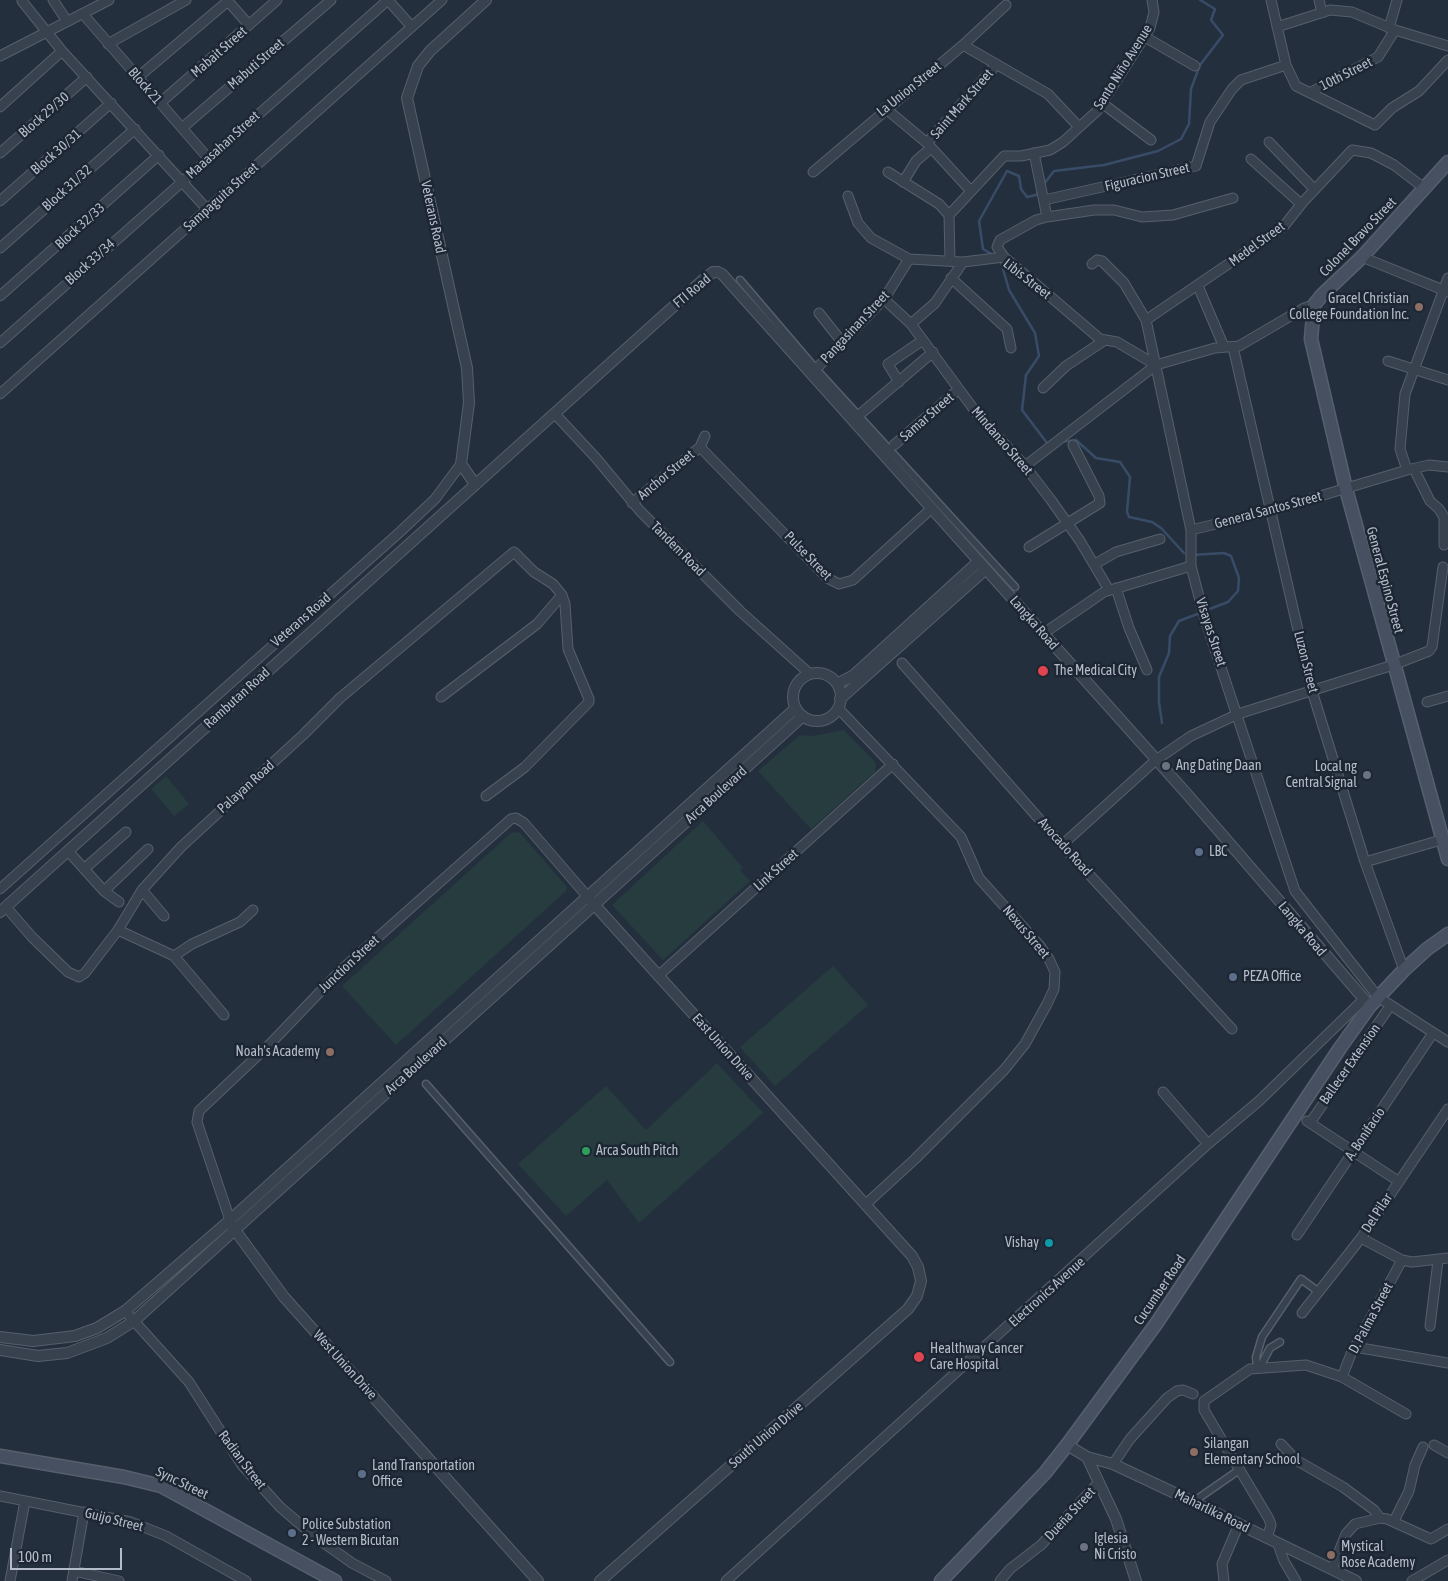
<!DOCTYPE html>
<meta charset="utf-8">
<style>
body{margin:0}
#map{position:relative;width:1448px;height:1581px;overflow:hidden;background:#242f3e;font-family:"Asap Condensed",sans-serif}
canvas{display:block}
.scale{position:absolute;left:10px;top:1548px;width:112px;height:22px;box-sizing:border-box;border:2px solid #b4bcc9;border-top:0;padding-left:6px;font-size:15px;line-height:18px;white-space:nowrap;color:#b4bcc9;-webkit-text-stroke:4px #1d2633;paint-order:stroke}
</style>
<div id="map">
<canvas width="1448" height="1581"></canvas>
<div class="scale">100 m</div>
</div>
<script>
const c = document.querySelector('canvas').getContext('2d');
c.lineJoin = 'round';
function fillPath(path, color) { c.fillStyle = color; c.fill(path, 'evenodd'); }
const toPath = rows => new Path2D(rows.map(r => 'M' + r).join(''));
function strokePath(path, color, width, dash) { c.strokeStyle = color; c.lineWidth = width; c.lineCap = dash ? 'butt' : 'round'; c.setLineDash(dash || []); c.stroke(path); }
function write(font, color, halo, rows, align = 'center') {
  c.font = font + ' "Asap Condensed",sans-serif'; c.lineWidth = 5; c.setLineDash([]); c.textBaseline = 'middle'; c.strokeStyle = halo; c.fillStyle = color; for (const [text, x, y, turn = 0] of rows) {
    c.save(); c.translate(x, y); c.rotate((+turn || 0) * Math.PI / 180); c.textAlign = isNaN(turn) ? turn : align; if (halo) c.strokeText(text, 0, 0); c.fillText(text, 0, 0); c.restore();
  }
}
fillPath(toPath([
 [844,730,876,763,875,772,811,829,758,771,800,735,812,736],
 [166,776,189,804,174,816,151,789],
 [703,821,743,868,740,870,750,881,663,960,612,905],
 [516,832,520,833,567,887,566,891,396,1045,342,986,511,833],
 [833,966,868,1005,775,1086,740,1047],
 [717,1063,763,1113,639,1223,607,1180,566,1216,518,1164,606,1086,646,1130]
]), '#263c3f');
strokePath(toPath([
 [1044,184,1054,171,1104,165,1158,151,1181,139,1189,124,1191,89,1200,65,1223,35,1211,20,1215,9,1200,0],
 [993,255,983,249,979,221,1007,171,1019,176,1021,189,1027,197,1036,195,1039,191],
 [1001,262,1009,290,1035,333,1039,356,1026,375,1022,410,1047,443,1051,443],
 [1061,442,1076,440,1096,458,1120,462,1130,477,1127,512,1129,517,1152,522,1161,528,1184,553],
 [1192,555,1224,553,1231,556,1239,578,1238,591,1228,602,1207,610],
 [1162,723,1159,702,1159,677,1169,653,1170,636,1179,621,1200,613]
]), '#394c67', 2.5);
const pedestrian = toPath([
 [740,280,816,369,1015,587],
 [426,1084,670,1362],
 [1257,1367,1256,1357,1262,1337,1301,1279,1319,1292],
 [1260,1367,1270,1348,1280,1342],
 [1193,1502,1239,1470]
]);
const minor = toPath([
 [53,0,67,21],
 [227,0,249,25],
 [388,0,412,27],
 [1271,0,1286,65,1296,86,1375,125,1392,108,1419,91,1448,60],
 [1319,0,1322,13],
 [22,1,62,51,207,209],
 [83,14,208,158],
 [1277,27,1330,10,1352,12,1395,30,1448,46],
 [1389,28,1397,0],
 [1145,37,1195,66],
 [108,44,186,0],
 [963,45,1048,94,1079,127],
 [0,56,109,0],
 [137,78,228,1],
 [1311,92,1378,57,1395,30],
 [160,103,277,0],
 [1102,103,1151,140],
 [0,107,62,51],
 [885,108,927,143,970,190],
 [182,128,331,0],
 [1269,142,1314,189],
 [927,143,996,65],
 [0,153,87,77],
 [1034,153,1047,217],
 [1251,159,1301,204],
 [813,172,963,45,1006,5],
 [888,172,939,204,949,215],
 [903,182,916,161,931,148],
 [848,196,858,223,871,238,909,259,963,262,1004,257],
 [1044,200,1196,166,1210,122,1232,89,1241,80,1286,65],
 [0,201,111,103],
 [0,248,135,129],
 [1362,257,1448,292],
 [950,261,949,215,1004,156,1021,156,1050,150,1063,142,1097,111,1150,28,1154,12,1152,0],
 [1092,264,1097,260,1102,261,1124,283,1146,320,1191,530,1191,566,1204,616,1295,891,1378,997,1448,1042],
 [951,278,1007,329,1011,348],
 [1198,286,1224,347],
 [0,296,159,155],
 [884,299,911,324,978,415,1025,466,1051,500,1080,541,1109,590],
 [819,313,842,342],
 [1146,320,1284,226,1303,202,1352,150,1371,153,1394,165,1424,188],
 [911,324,935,303,963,262],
 [0,343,388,0],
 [1233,347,1312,691,1365,862,1404,970],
 [1388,361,1448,380],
 [1156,365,1117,342,1100,339,1004,257,997,247,1000,240,1036,220,1047,217,1094,210,1114,210,1142,217,1173,215,1233,198],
 [816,369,884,299,909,259],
 [899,382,888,364,923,340],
 [1043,388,1066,366,1105,340],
 [0,394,442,0],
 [555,414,596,458,640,511,740,611,810,674],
 [858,416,933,352],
 [894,445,959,389],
 [700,447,827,578,839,584,853,580,932,508],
 [700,447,705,436],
 [1025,466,1156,365,1215,348,1239,346,1304,308,1314,305],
 [1414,469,1430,501,1439,509,1444,517,1444,545],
 [1407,470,1400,449,1405,394,1448,278],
 [632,503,700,447],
 [1191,530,1270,511,1407,470,1429,465,1448,467],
 [1029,547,1100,503,1099,496,1073,445],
 [1095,564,1116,552,1160,539],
 [1116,588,1129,628,1147,670],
 [1050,629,1104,592,1191,566],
 [902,663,1062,845,1232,1029],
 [441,697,537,624,562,595],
 [1427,702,1448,696],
 [838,708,961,837,979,878,1040,946,1049,959,1055,972,1054,989,1047,1004,1025,1044,1004,1070,915,1159,866,1204],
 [1062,845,1156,760,1191,736,1238,714,1393,665,1429,651,1432,647,1443,567],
 [68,851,104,891,119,902],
 [1365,862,1441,840],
 [84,869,126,832],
 [0,889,401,531,435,499,461,464],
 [142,890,164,916],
 [104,891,148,849],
 [6,907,32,937,68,972,79,977,85,973,118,930,142,890,181,847,303,735,340,698,514,552,534,572,553,584,562,595,565,604,568,649,589,699,589,702,525,767,486,796],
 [118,930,174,956,224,1015],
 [174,956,192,944,240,922,253,910],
 [658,976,893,764],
 [1163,1092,1208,1144],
 [1307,1121,1398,1181],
 [1310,1123,1390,1006],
 [230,1220,197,1122,199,1111,270,1044,341,970,511,819,516,818,524,823,587,896],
 [1297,1235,1433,1033],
 [1361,1238,1402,1260,1412,1262,1448,1258],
 [125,1311,189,1382,242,1465,280,1507,314,1536,352,1563,386,1581],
 [1302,1313,1361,1238,1448,1109],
 [1430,1326,1438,1261],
 [1355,1347,1448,1363],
 [1342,1377,1351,1354,1402,1260],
 [1281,1444,1296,1460,1343,1487,1374,1510,1380,1518],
 [1434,1445,1448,1453],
 [1113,1464,1130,1439,1167,1398,1177,1391,1183,1390,1193,1394],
 [0,1496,131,1522,166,1536,246,1581],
 [1394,1521,1409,1491,1415,1465,1423,1447],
 [1267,1538,1271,1525,1269,1519,1204,1410,1204,1401,1250,1369,1306,1365,1342,1377,1406,1414],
 [1278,1544,1284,1561,1296,1581],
 [1332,1569,1346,1534,1355,1524,1380,1518,1387,1519,1431,1539,1448,1529],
 [74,1571,119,1581],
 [10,1581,25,1501],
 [72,1581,84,1512],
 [726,1581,1208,1144,1259,1101,1364,999],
 [1000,1581,1010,1569,1041,1545,1099,1482],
 [1224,1581,1222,1564,1239,1524],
 [1412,1581,1448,1560]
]);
const tertiary = toPath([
 [475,484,461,464,469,403,467,368,407,98,418,66,430,51,486,0],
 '793 697a24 24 0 1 1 48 0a24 24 0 1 1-48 0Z',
 [837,684,854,675,979,561],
 [840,699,986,569],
 [591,901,912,1256,918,1267,921,1281,917,1296,908,1309,600,1581],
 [0,912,704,279,713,272,718,272,722,274,1187,794,1370,1006],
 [232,1226,284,1297,538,1581],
 [0,1337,33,1341,75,1336,97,1328,125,1311,230,1220,796,708],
 [0,1350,38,1356,67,1353,107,1338,134,1321,803,716],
 [1067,1445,1087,1457,1113,1464,1181,1496,1356,1581],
 [1087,1457,1116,1519,1136,1581]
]);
const secondary = toPath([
 [1448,162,1362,257,1322,295,1314,305,1311,339,1346,489,1448,859],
 [0,1456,124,1477,161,1486,335,1581],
 [941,1581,1045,1473,1067,1445,1156,1324,1340,1048,1370,1006,1404,970,1427,949,1448,934]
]);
strokePath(pedestrian, '#565f6c', 9);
strokePath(minor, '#565f6c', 11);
strokePath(tertiary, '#565f6c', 12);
strokePath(secondary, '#565f6c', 15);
strokePath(pedestrian, '#38414e', 6);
strokePath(minor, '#38414e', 9);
strokePath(tertiary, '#38414e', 10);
strokePath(secondary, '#465061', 12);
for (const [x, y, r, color] of [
 [1419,307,5,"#8d6e63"],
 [1043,671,6,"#e0444e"],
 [1166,766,5,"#6b7280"],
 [1367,775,5,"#6b7280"],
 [1199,852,5,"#5c6f8a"],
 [1233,977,5,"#5c6f8a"],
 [330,1052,5,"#8d6e63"],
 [586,1151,5,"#2e9e5b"],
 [1049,1243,5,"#0f9aa8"],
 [919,1357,6,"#e0444e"],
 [1194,1452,5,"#8d6e63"],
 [362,1474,5,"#5c6f8a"],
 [292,1533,5,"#5c6f8a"],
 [1084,1547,5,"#6b7280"],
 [1331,1555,5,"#8d6e63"]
]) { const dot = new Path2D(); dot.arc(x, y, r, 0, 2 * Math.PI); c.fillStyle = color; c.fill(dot); strokePath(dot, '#1d2633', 2); }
write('14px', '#b4bcc9', '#1d2633', [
 ["Mabait Street",219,52,-41],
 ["Mabuti Street",256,64,-41],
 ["Santo Niño Avenue",1123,67,-58],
 ["10th Street",1346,74,-27],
 ["Block 21",145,86,49],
 ["La Union Street",909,89,-39],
 ["Saint Mark Street",962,104,-49],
 ["Block 29/30",44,115,-41],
 ["Maaasahan Street",223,145,-42],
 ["Block 30/31",56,152,-41],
 ["Figuracion Street",1147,177,-13],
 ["Block 31/32",67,188,-42],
 ["Sampaguita Street",221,197,-42],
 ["Veterans Road",433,217,78],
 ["Block 32/33",80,226,-42],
 ["Colonel Bravo Street",1358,237,-46],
 ["Medel Street",1257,244,-36],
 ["Block 33/34",90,262,-42],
 ["Libis Street",1027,279,38],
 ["FTI Road",692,291,-40],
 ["Pangasinan Street",855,327,-47],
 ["Samar Street",927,417,-41],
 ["Mindanao Street",1002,441,49],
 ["Anchor Street",666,475,-40],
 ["General Santos Street",1268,510,-15],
 ["Tandem Road",678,549,45],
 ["Pulse Street",808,556,46],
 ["General Espino Street",1385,580,75],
 ["Veterans Road",301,620,-41],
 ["Langka Road",1034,623,49],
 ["Visayas Street",1211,632,72],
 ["Luzon Street",1306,662,76],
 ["Rambutan Road",237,698,-42],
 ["Palayan Road",246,787,-42],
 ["Arca Boulevard",716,795,-42],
 ["Avocado Road",1065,847,48],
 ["Link Street",776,870,-42],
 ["Langka Road",1302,929,50],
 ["Nexus Street",1026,932,50],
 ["Junction Street",349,964,-43],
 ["East Union Drive",723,1047,48],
 ["Ballecer Extension",1350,1064,-55],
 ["Arca Boulevard",416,1066,-42],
 ["A. Bonifacio",1365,1134,-56],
 ["Del Pilar",1377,1213,-57],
 ["Cucumber Road",1160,1290,-56],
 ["Electronics Avenue",1047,1292,-42],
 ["D. Palma Street",1371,1318,-62],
 ["West Union Drive",345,1365,48],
 ["South Union Drive",766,1435,-41],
 ["Radian Street",242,1460,53],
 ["Sync Street",182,1483,26],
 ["Maharlika Road",1212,1511,26],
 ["Dueña Street",1070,1514,-47],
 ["Guijo Street",114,1520,14]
]);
write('14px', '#b4bcc9', '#1d2633', [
 ["Gracel Christian",1409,299,"right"],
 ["College Foundation Inc.",1409,315,"right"],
 ["The Medical City",1054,671],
 ["Ang Dating Daan",1176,766],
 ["Local ng",1357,767,"right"],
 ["Central Signal",1357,783,"right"],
 ["LBC",1209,852],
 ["PEZA Office",1243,977],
 ["Noah's Academy",320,1052,"right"],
 ["Arca South Pitch",596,1151],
 ["Vishay",1039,1243,"right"],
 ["Healthway Cancer",930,1349],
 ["Care Hospital",930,1365],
 ["Silangan",1204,1444],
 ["Elementary School",1204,1460],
 ["Land Transportation",372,1466],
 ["Office",372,1482],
 ["Police Substation",302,1525],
 ["2 - Western Bicutan",302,1541],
 ["Iglesia",1094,1539],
 ["Ni Cristo",1094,1555],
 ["Mystical",1341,1547],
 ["Rose Academy",1341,1563]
], 'left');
</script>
